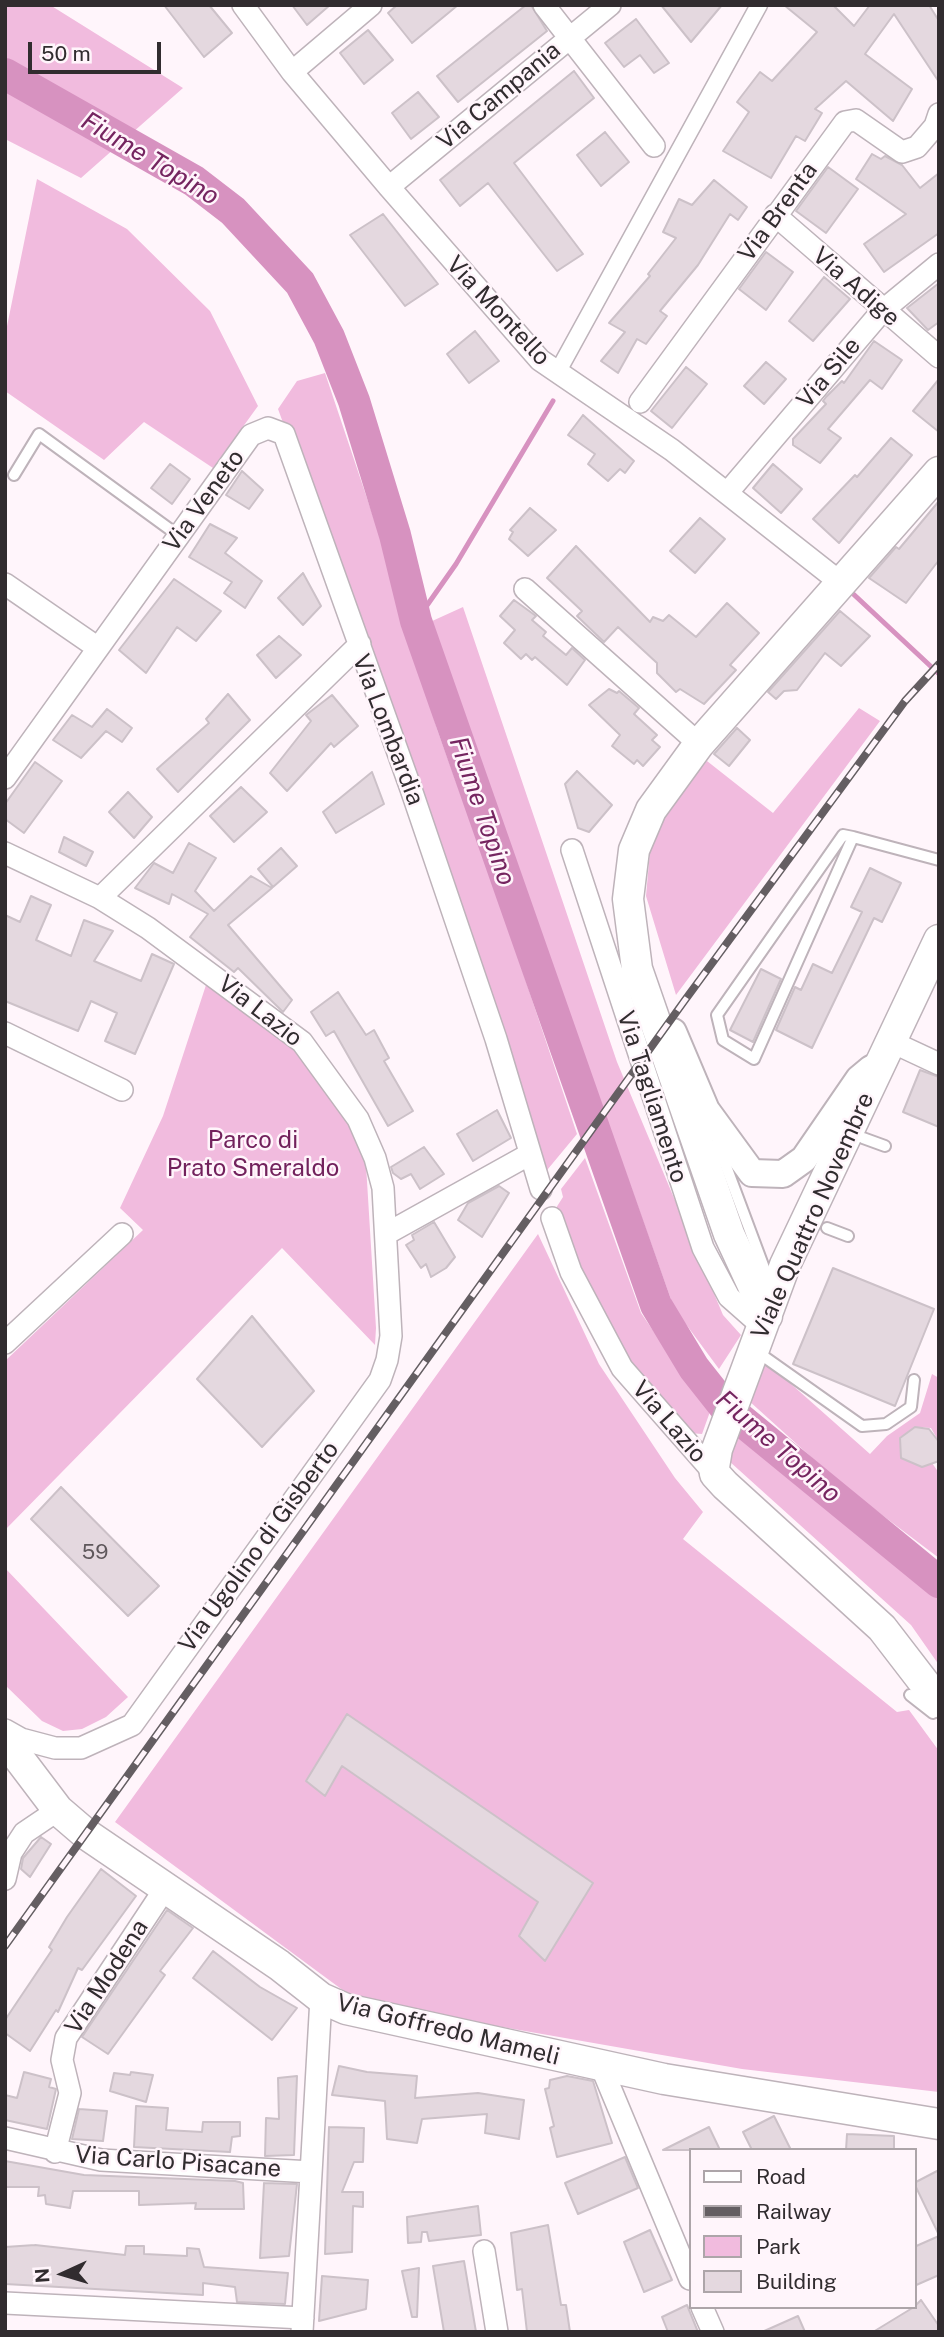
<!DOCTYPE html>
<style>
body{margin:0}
#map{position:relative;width:944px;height:2337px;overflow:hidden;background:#fff5fb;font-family:"Public Sans",sans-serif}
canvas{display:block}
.frame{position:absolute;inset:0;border:7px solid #312c2f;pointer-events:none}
.legend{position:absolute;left:689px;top:2148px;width:228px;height:161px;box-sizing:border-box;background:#fff5fb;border:2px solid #ada5a9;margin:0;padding:9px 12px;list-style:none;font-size:21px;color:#312c2f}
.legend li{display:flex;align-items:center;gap:14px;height:35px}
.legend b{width:35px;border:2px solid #ada5a9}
.north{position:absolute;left:28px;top:2239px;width:70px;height:70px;-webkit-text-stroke:5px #fff5fb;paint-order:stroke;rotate:266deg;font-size:19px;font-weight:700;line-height:28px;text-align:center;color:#312c2f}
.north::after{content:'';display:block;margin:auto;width:24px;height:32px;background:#312c2f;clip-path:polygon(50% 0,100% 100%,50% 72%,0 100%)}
.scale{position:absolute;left:28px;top:42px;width:133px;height:32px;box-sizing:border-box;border:4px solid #312c2f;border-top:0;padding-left:9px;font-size:21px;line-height:24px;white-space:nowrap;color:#312c2f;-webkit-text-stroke:5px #fff5fb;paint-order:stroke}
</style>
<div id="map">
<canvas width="944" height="2337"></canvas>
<div class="frame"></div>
<ul class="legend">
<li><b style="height:9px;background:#fff"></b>Road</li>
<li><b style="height:9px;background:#645e62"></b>Railway</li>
<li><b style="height:19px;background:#f1bbde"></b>Park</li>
<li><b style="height:19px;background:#e4d8df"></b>Building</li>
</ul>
<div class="north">N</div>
<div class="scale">50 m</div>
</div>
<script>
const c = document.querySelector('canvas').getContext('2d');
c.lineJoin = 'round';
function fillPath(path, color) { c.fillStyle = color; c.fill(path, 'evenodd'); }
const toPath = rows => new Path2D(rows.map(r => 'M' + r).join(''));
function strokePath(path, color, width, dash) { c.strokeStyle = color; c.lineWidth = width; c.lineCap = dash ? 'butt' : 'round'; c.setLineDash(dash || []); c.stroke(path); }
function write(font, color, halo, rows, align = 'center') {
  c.font = font + ' "Public Sans",sans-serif'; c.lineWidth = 5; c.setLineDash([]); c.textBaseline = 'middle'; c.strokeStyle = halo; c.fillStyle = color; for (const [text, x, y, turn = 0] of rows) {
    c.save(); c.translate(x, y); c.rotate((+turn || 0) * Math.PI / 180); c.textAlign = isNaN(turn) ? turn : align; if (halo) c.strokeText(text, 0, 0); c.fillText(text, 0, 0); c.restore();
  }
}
fillPath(toPath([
 [5,5,50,5,183,88,81,178,5,139],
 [37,179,127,229,210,311,258,406,213,468,144,422,104,460,5,391,5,336],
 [325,373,380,537,437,729,503,913,577,1134,543,1175,404,752,278,409,297,381],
 [463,607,617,1062,723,1315,741,1335,719,1369,674,1308,430,622],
 [859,708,880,721,676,995,646,896,651,840,675,799,707,761,773,813],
 [207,982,279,1035,318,1075,347,1119,366,1165,376,1328,375,1345,282,1248,5,1530,5,1361,143,1230,120,1208,163,1116],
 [585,1158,641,1313,689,1383,711,1409,702,1434,689,1433,617,1346,573,1262,556,1208,563,1197,561,1189],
 [538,1234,599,1364,675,1478,703,1512,683,1539,897,1712,909,1710,939,1751,939,2092,742,2069,485,2024,348,1994,115,1822],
 [764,1360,870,1454,887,1436,920,1413,932,1374,939,1378,939,1442,931,1428,915,1427,900,1438,901,1458,922,1467,932,1463,939,1473,939,1558,841,1484,748,1400],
 [738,1437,939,1599,939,1665,911,1625,729,1461],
 [5,1568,128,1697,106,1717,82,1729,63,1731,42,1721,5,1685]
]), '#f1bbde');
strokePath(toPath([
 [849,590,939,674],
 [416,621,456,564,553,401]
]), '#d792c0', 5);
strokePath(toPath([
 [5,74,194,181,233,211,300,283,329,337,354,401,395,535,416,621,656,1305,694,1368,724,1406,939,1582]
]), '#d792c0', 32);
const building = toPath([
 [164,5,209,5,232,33,204,57,164,5],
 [292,5,330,5,307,25,292,5],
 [397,5,458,5,412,43,388,13,397,5],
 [526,5,531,5,547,31,458,102,437,76,526,5],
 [661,5,722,5,691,42,661,5],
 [784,5,833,5,854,26,870,5,929,5,939,21,939,82,894,14,865,54,912,89,893,121,846,81,815,109,822,113,805,141,796,136,771,178,723,151,749,112,737,102,760,72,772,81,817,32,784,5],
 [636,19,669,63,654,73,640,55,624,67,605,43,636,19],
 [368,30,393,60,364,84,340,53,368,30],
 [574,71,594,98,514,163,583,254,557,271,488,183,460,206,440,180,574,71],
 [418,92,439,117,411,139,392,113,418,92],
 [605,132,629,162,601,186,577,155,605,132],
 [872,154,881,159,885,156,902,165,920,188,939,173,939,233,884,272,864,244,906,214,856,179,872,154],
 [828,167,858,189,826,233,796,211,828,167],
 [714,180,747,207,738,220,730,214,698,265,660,311,667,316,646,344,637,339,618,373,601,361,625,332,609,323,650,276,648,274,676,238,663,232,679,199,692,205,714,180],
 [383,214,438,284,405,306,350,235,383,214],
 [766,252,793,272,766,310,739,289,766,252],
 [824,277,850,299,813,341,789,321,824,277],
 [939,283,939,322,928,330,907,308,939,283],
 [475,331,499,361,469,383,447,354,475,331],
 [874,341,902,360,882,389,870,380,828,429,841,438,820,463,793,445,793,439,826,404,823,401,826,397,842,381,844,383,874,341],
 [766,362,786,379,764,404,744,386,766,362],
 [686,367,707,384,672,428,651,411,686,367],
 [939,379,939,432,913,411,939,379],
 [583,415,634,461,625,473,620,469,608,481,588,464,595,454,568,435,583,415],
 [891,438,912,455,839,543,813,519,855,475,857,477,891,438],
 [170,464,190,479,172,504,151,488,170,464],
 [773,464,802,489,781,513,753,488,773,464],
 [242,471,263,490,249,509,226,495,242,471],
 [939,501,939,560,906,603,869,578,896,547,899,549,939,501],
 [530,508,556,530,528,556,509,539,513,532,510,530,530,508],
 [700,518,725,539,695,573,670,551,700,518],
 [210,524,237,538,225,553,262,581,245,608,224,593,232,582,189,557,210,524],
 [576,546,650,622,653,617,663,621,669,615,696,637,727,603,759,633,730,665,736,670,704,704,680,689,676,692,657,673,657,663,618,627,604,642,577,616,582,611,547,578,576,546],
 [303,573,321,606,303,625,278,598,303,573],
 [174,579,221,611,196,641,177,627,146,673,119,650,174,579],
 [514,600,536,616,532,620,546,632,543,636,566,655,572,648,585,660,567,685,535,657,532,660,526,654,521,659,504,643,515,630,500,616,514,600],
 [840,611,870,636,841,666,825,653,797,690,784,691,776,699,768,692,840,611],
 [279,636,301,655,276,678,257,655,279,636],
 [609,689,617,693,619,691,639,708,634,714,657,735,652,740,660,747,643,766,637,760,634,764,612,746,620,735,589,705,609,689],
 [228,694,250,720,178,792,157,769,209,723,206,719,228,694],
 [332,695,358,726,334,747,331,743,287,791,270,773,311,721,306,715,332,695],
 [107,709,132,728,122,742,106,731,81,758,53,740,72,715,92,727,107,709],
 [737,728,750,740,729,766,714,754,737,728],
 [35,762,62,781,24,833,5,819,5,804,35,762],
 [577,771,612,805,589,832,578,828,565,784,577,771],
 [372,772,384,804,336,833,323,812,372,772],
 [241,787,267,812,234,842,210,816,241,787],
 [128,792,152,817,134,838,109,812,128,792],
 [64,837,93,852,86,866,59,852,64,837],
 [189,843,216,858,195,891,214,911,251,876,272,888,228,925,292,1000,283,1012,238,968,234,972,190,937,208,914,172,894,169,904,135,888,154,863,173,873,189,843],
 [281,848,297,866,273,887,258,869,281,848],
 [870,868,901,883,882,922,874,918,812,1048,776,1030,795,987,801,990,813,964,832,973,862,912,851,907,870,868],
 [31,896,51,905,36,940,71,956,84,920,113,931,94,961,141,981,152,954,174,964,135,1054,105,1041,117,1013,91,1001,78,1031,5,1001,5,915,20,922,31,896],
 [761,969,781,979,753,1042,730,1030,761,969],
 [338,992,366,1035,374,1030,389,1058,384,1061,413,1111,388,1126,334,1031,326,1036,311,1012,338,992],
 [920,1070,939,1077,939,1127,903,1112,920,1070],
 [497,1110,511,1138,473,1161,457,1134,497,1110],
 [424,1147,444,1174,420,1189,411,1174,401,1179,393,1173,391,1167,424,1147],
 [499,1186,509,1193,482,1237,458,1220,468,1203,499,1186],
 [434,1222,455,1257,446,1268,431,1277,426,1264,421,1268,406,1245,414,1240,412,1235,434,1222],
 [833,1268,934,1309,895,1406,793,1364,833,1268],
 [252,1316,314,1391,262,1447,197,1379,252,1316],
 [915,1427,929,1429,939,1442,939,1461,922,1467,901,1458,900,1438,915,1427],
 [61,1487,159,1586,128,1616,31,1519,61,1487],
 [347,1714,593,1883,545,1961,519,1936,538,1902,342,1766,325,1796,306,1781,347,1714],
 [41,1837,51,1844,30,1877,21,1869,23,1858,41,1837],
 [101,1869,136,1896,82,1970,78,1968,58,2012,56,2010,30,2051,5,2033,5,2020,52,1950,49,1947,67,1917,101,1869],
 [167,1910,193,1928,160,1971,165,1975,108,2054,82,2037,167,1910],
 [213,1951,260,1987,297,2008,272,2040,193,1978,213,1951],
 [339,2066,367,2072,417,2076,415,2098,478,2093,524,2100,519,2139,485,2133,487,2114,422,2119,417,2143,387,2139,385,2101,332,2095,339,2066],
 [24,2072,51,2079,49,2087,56,2089,47,2129,5,2120,5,2095,17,2098,24,2072],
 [131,2072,153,2075,146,2102,110,2091,114,2073,130,2075,131,2072],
 [297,2076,294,2155,265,2156,266,2118,279,2119,278,2078,297,2076],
 [567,2076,593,2081,612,2143,557,2157,550,2128,554,2126,545,2089,549,2088,550,2080,567,2076],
 [136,2106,168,2108,166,2130,202,2132,203,2122,240,2122,240,2136,232,2137,230,2152,134,2147,136,2106],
 [79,2109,107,2111,103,2141,72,2139,79,2109],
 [774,2116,791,2150,752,2150,743,2132,774,2116],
 [329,2127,364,2128,363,2162,354,2162,342,2192,363,2192,363,2207,353,2206,352,2252,325,2254,329,2127],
 [709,2127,720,2150,663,2150,709,2127],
 [847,2134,894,2136,894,2150,846,2150,847,2134],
 [625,2157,638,2188,578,2214,565,2183,625,2157],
 [5,2161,84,2175,235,2181,243,2183,244,2209,195,2209,196,2203,139,2205,139,2191,73,2191,70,2208,46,2204,45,2195,38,2196,39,2187,5,2187,5,2161],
 [939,2170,939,2235,914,2183,939,2170],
 [264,2183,297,2184,289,2256,260,2258,264,2183],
 [478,2206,481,2235,429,2241,427,2232,422,2232,421,2242,408,2243,407,2217,478,2206],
 [548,2225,561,2305,566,2305,570,2332,527,2332,522,2289,517,2290,511,2233,548,2225],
 [650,2230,672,2280,644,2292,624,2242,650,2230],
 [939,2236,939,2275,914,2286,914,2247,939,2236],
 [35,2245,125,2255,126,2246,144,2246,144,2254,187,2256,187,2248,199,2249,204,2267,288,2273,285,2304,237,2302,235,2287,203,2283,203,2295,5,2284,5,2247,35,2245],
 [464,2261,476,2332,444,2332,433,2266,464,2261],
 [419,2268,417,2317,412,2317,402,2271,419,2268],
 [322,2276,368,2280,366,2309,319,2321,322,2276],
 [921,2300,939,2326,939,2332,873,2332,914,2307,921,2300],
 [687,2305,698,2332,668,2332,662,2317,687,2305],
 [798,2316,805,2332,762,2332,798,2316]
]);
fillPath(building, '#e4d8df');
strokePath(building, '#ccc1c8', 2);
const service = toPath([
 [14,475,39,434,179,536],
 [853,837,843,835,717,1015,723,1040,754,1059,853,837,939,860],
 [863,1138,885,1146],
 [717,1142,770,1284],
 [827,1228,848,1236],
 [756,1351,862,1426,886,1424,911,1407,914,1380],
 [910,1695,933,1713]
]);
const pedestrian = toPath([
 [557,373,759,5]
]);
const minor = toPath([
 [243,5,292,72,389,187,540,360,672,450,841,583],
 [544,5,654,146],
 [292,72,371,5],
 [389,187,610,5],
 [775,215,939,357],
 [640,402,845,122,856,120,902,152,917,147,935,126,939,114],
 [728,492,882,311,939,264],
 [5,584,98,648],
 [525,589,699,744],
 [5,778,251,435,268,428,284,434,411,789,496,1039,541,1189],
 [572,850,703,1248,729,1297,763,1327],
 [5,853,100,898,148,928,302,1042,358,1119,375,1158,383,1188,391,1336,387,1360,380,1380,132,1725,81,1748,55,1748,21,1739,5,1730],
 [100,898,360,644],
 [5,1033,122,1090],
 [892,1042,939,1064],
 [552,1218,571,1272,622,1368,715,1474],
 [386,1234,530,1154],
 [5,1343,122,1234],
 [5,1879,11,1853,24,1833,58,1810],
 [601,2066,690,2279],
 [5,2138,101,2160,311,2172],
 [55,2152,70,2093,62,2060,66,2038,166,1887],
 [484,2251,497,2332],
 [5,2303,303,2318],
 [702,2307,713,2332],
 [302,2332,321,1998]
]);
const tertiary = toPath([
 [673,1032,706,1110,752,1173,783,1174,804,1159,859,1079,871,1069]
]);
const secondary = toPath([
 [939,940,785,1265,717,1449,714,1467,715,1474,725,1485,882,1628,939,1702],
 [767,1316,729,1234,637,969,628,899,634,850,651,810,699,744,939,472],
 [5,1740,58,1810,86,1834,279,1965,321,1998,346,2009,664,2079,939,2124]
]);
strokePath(service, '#beb3ba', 14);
strokePath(pedestrian, '#beb3ba', 19);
strokePath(minor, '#beb3ba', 24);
strokePath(tertiary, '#beb3ba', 30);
strokePath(secondary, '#beb3ba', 33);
strokePath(service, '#fff', 10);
strokePath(pedestrian, '#fff', 16);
strokePath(minor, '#fff', 21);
strokePath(tertiary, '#fff', 26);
strokePath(secondary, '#fff', 30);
const rail = toPath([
 [5,1946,685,1000,905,701,939,664]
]);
strokePath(rail, '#645e62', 8);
strokePath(rail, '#fff5fb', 5, [16]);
write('21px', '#5e575b', null, [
 ["59",95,1553]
]);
write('24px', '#312c2f', '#fff5fb', [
 ["Via Campania",499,96,-40],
 ["Via Brenta",778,212,-54],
 ["Via Adige",856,287,41],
 ["Via Montello",498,311,47],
 ["Via Sile",829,373,-50],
 ["Via Veneto",204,501,-54],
 ["Via Lombardia",388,730,69],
 ["Via Lazio",260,1011,38],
 ["Via Tagliamento",652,1097,72],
 ["Viale Quattro Novembre",813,1216,-66],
 ["Via Lazio",669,1422,49],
 ["Via Ugolino di Gisberto",259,1547,-54],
 ["Via Modena",107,1977,-57],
 ["Via Goffredo Mameli",448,2030,14],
 ["Via Carlo Pisacane",178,2162,4]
]);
write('24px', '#72215c', '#fff5fb', [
 ["Parco di",253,1141],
 ["Prato Smeraldo",253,1169]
]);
write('italic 26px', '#752560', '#fff5fb', [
 ["Fiume Topino",150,159,31],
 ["Fiume Topino",482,811,71],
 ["Fiume Topino",778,1447,41]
]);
</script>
